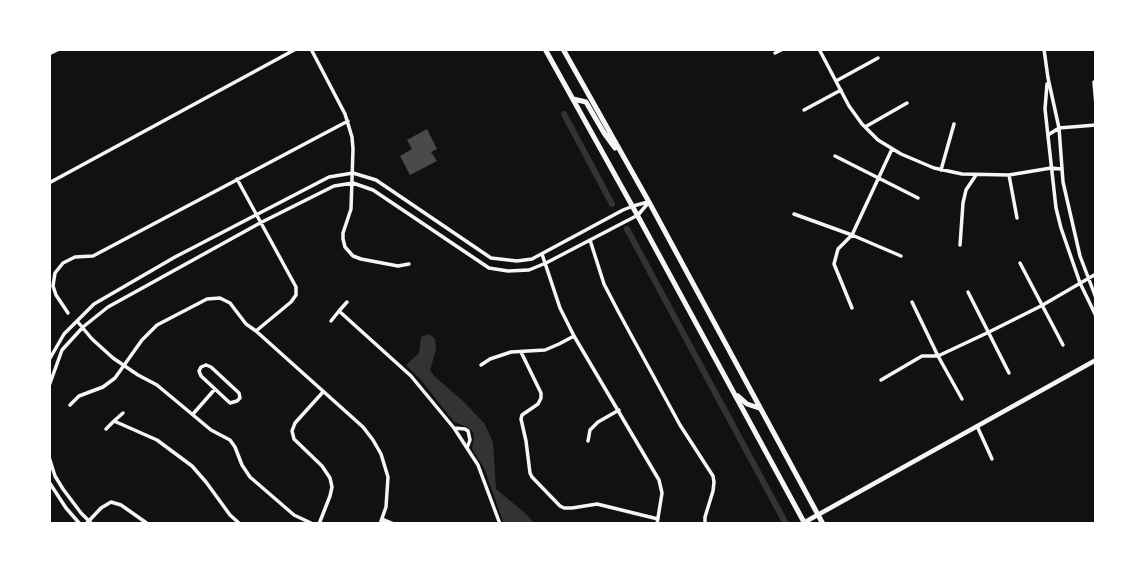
<!DOCTYPE html>
<style>
body{margin:0}
#map{position:relative;width:1145px;height:573px;overflow:hidden;background:#111;font-family:Jost,sans-serif}
canvas{display:block}
.frame{position:absolute;inset:0;border:51px solid #fff;pointer-events:none}
</style>
<div id="map">
<canvas width="1145" height="573"></canvas>
<div class="frame"></div>
</div>
<script>
const c = document.querySelector('canvas').getContext('2d');
c.lineJoin = 'round';
function fillPath(path, color) { c.fillStyle = color; c.fill(path, 'evenodd'); }
const toPath = rows => new Path2D(rows.map(r => 'M' + r).join(''));
function strokePath(path, color, width, dash) { c.strokeStyle = color; c.lineWidth = width; c.lineCap = dash ? 'butt' : 'round'; c.setLineDash(dash || []); c.stroke(path); }
fillPath(toPath([
 [429,334,435,339,436,350,430,370,435,377,463,401,484,423,493,442,496,489,526,514,535,524,504,524,484,468,472,449,474,437,473,432,467,427,454,422,421,380,406,365,419,353,421,337]
]), '#333');
strokePath(toPath([
 [564,114,612,204],
 [627,229,786,524]
]), '#333', 6);
fillPath(toPath([
 [427,129,437,149,431,152,437,161,410,175,400,156,412,149,407,140]
]), '#4a4a4a');
strokePath(toPath([
 [311,49,345,114,352,137,353,149,351,209,343,233,343,239,345,247,353,256,361,259,398,266,409,264],
 [819,49,849,106,862,124,878,140,901,154,934,168,962,174,1009,175,1051,168,1061,169],
 [1044,49,1048,78,1059,128,1063,182,1080,256,1096,298],
 [775,53,783,49],
 [49,54,59,49],
 [836,81,878,58],
 [1094,82,1096,105],
 [1047,84,1045,109,1056,208,1061,228,1080,283,1096,316],
 [804,110,841,90],
 [865,127,907,103],
 [1048,135,1059,128,1096,125],
 [835,156,918,198],
 [941,170,954,124],
 [1009,175,1017,218],
 [237,179,296,287,296,295,291,302,256,331],
 [49,183,296,49],
 [794,214,852,235,901,256],
 [590,240,604,284,618,311,680,425,713,476,714,482,713,491,705,517,705,524],
 [960,245,963,203,966,190,976,175],
 [542,254,560,308,574,336,659,480,662,493,657,524],
 [1020,263,1063,345],
 [968,292,1009,373],
 [347,302,339,311,411,376,454,428,478,465,500,524],
 [912,302,938,356,962,399],
 [852,308,834,264,838,249,852,235,892,149],
 [68,313,56,295,53,286,55,273,63,263,75,257,93,256,348,121],
 [77,321,92,339,113,358,138,375,157,385,211,430,230,440,235,447,242,465,250,477,294,515,313,524],
 [331,321,339,311],
 [521,352,541,393,541,398,538,404,522,415,521,419,526,441,530,473,532,477,560,506,564,508,572,508,597,504,658,519],
 [49,360,64,334,94,304,175,257,329,177,353,173,376,180,491,258,517,261,532,259,623,210,633,206,648,202],
 [206,365,211,367,239,393,240,398,237,401,230,403,201,376,199,371,201,367,206,365],
 [481,365,490,359,511,352,545,350,559,344,574,336],
 [881,380,922,356,938,356,987,333,1041,306,1096,274],
 [49,386,62,350,83,327,108,307,260,223,334,186,353,183,373,190,489,268,508,271,529,270,546,263,638,215,649,202],
 [70,405,79,396,103,387,115,378,142,340,157,325,207,299,220,298,230,303,246,324,256,331,363,427,373,440,381,454,388,477,386,507,380,524],
 [193,414,215,389],
 [114,421,123,413],
 [977,426,992,459],
 [454,428,465,429,468,431,470,440,467,448],
 [106,429,114,421,157,440,192,466,206,482,230,515,240,524],
 [588,441,590,430,598,422,619,410],
 [49,457,55,476,63,489,81,513,92,524],
 [49,482,66,508,80,524],
 [382,519,394,524],
 [86,524,101,508,111,502,121,505,148,524],
 [319,524,330,496,332,487,330,478,322,466,294,439,292,431,295,423,323,392]
]), '#f5f5f5', 3.5);
strokePath(toPath([
 [805,522,1096,360]
]), '#f5f5f5', 4.5);
strokePath(toPath([
 [545,49,640,220,805,524],
 [563,49,649,202,823,524],
 [573,99,586,102,604,133,615,148],
 [738,396,747,404,759,408]
]), '#f5f5f5', 5);
</script>
